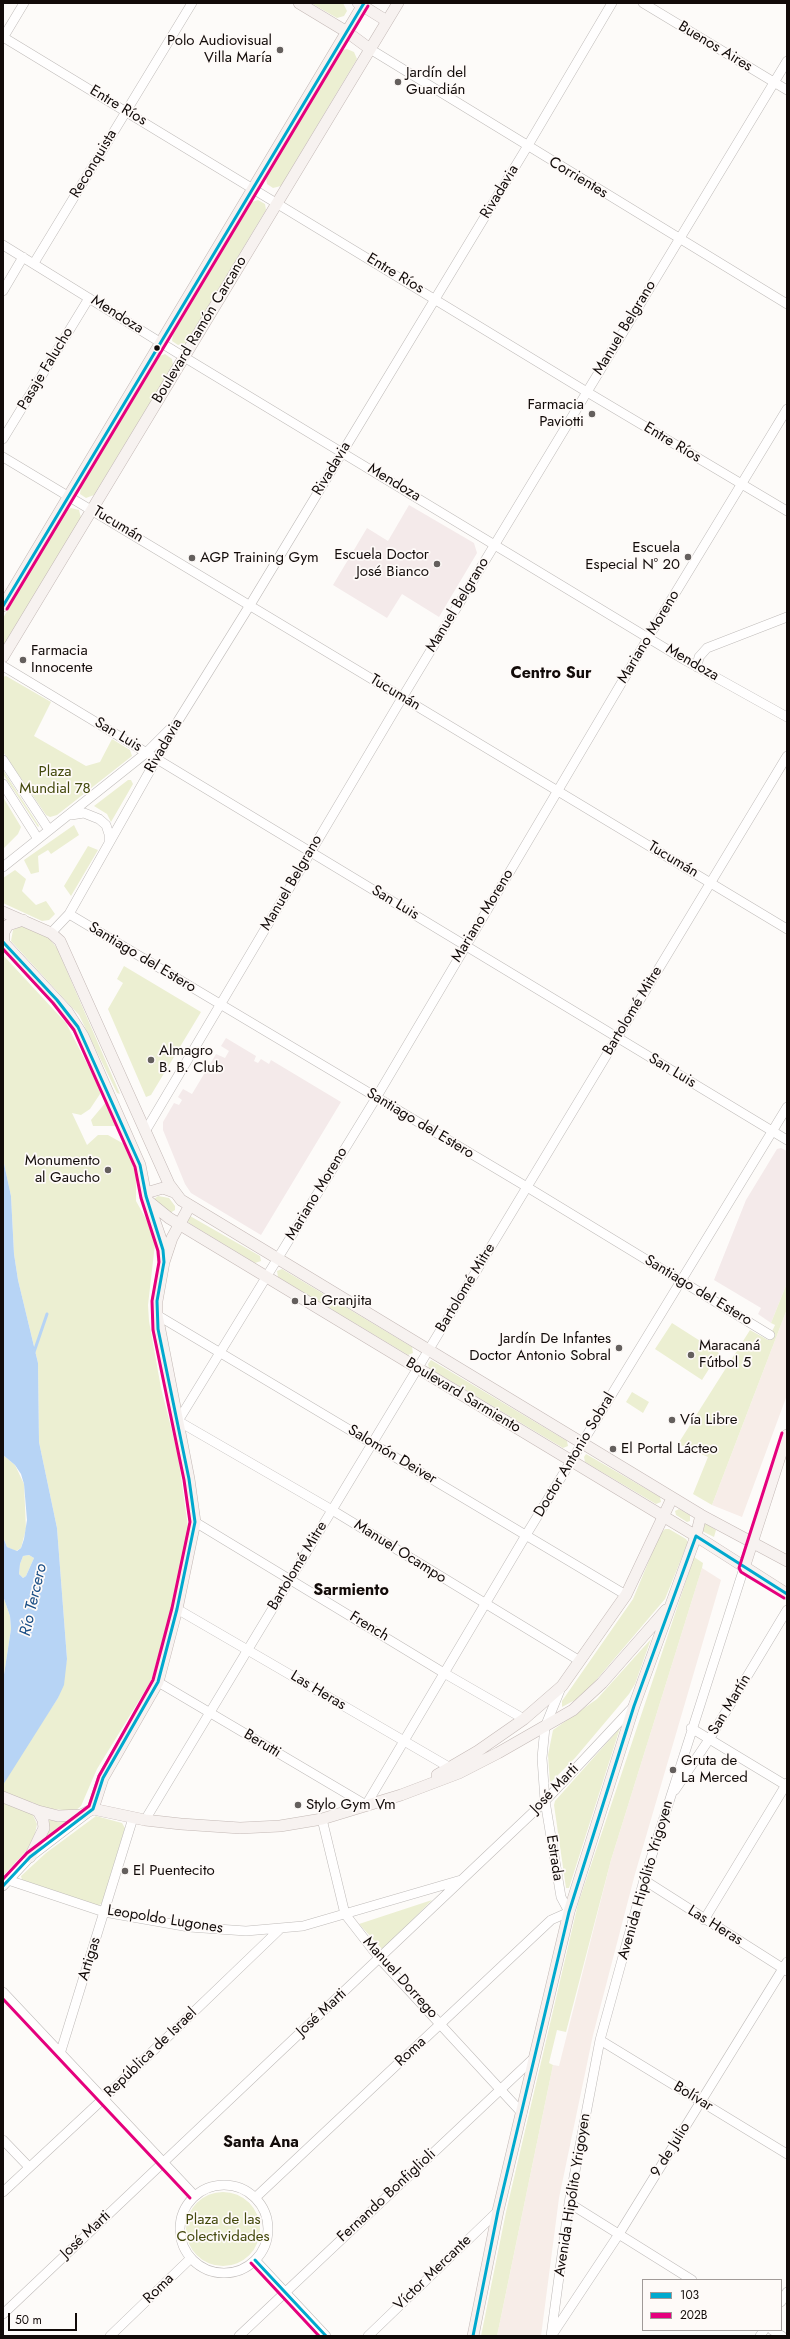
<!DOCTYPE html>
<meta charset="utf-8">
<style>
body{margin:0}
#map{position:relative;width:790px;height:2339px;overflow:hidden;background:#fdfbf9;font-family:Jost,sans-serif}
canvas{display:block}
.frame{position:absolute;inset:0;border:4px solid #120b09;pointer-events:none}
.legend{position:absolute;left:642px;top:2279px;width:140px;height:52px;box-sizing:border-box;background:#fefaf8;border:1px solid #a09a98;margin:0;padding:5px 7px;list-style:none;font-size:12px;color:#120b09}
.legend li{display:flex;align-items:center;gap:8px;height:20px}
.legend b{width:20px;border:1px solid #a09a98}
.scale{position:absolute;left:8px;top:2313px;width:69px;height:18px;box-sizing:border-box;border:2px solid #120b09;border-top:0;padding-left:5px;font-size:12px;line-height:14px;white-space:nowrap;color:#120b09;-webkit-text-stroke:3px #fefaf8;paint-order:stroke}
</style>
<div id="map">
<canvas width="790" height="2339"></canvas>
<div class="frame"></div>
<ul class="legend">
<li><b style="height:5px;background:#00a9ce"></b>103</li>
<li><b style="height:5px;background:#e5007d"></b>202B</li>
</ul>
<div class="scale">50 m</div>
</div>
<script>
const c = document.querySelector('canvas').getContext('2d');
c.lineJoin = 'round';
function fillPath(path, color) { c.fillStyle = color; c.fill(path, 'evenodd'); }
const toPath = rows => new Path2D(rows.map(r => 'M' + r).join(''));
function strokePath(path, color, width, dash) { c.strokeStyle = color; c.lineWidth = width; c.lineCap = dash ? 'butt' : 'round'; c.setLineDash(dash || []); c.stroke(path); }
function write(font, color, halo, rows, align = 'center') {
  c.font = font + ' Jost,sans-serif'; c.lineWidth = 3.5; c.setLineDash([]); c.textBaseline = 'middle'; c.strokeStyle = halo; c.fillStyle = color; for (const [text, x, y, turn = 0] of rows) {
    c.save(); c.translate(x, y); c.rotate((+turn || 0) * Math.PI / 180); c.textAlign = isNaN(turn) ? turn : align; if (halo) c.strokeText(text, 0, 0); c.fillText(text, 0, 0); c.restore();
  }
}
fillPath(toPath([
 [787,1309,787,1395,742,1517,712,1505],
 [702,1568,721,1580,635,1874,593,2035,559,2198,541,2336,497,2336,553,2065,559,2066,611,1860]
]), '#f7ede8');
fillPath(toPath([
 [409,505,474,543,477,553,439,617,402,594,387,618,333,585,367,528,388,541],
 [226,1038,256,1056,254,1061,258,1063,261,1059,269,1064,271,1060,341,1102,261,1235,191,1193,185,1184,163,1130,163,1122,174,1103,179,1105,182,1100,178,1097,183,1089,192,1094,216,1054,225,1058,229,1051,221,1046],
 [781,1148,787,1151,787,1283,771,1323,758,1314,761,1308,714,1280,746,1200,777,1149]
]), '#f4eaea');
fillPath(toPath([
 [311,3,343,3,347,11,344,16,337,18],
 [347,49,354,52,357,59,281,186,273,188,267,184,266,178,343,50],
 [258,200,265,204,266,210,186,343,178,345,172,341,173,334,252,202],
 [165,354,172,359,173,365,94,495,86,498,80,494,81,487,160,356],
 [71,508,79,510,81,518,3,646,3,618,67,510],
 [6,676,51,702,34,736,86,766,100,762,112,739,130,750,132,756,57,815,50,817,46,815,3,752,3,677],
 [3,770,39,826,38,827,3,774],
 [128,780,131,780,133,784,111,822,107,814,94,806],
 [3,797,21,827,18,834,3,849],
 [74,825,79,835,51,854,48,850,38,856,39,872,31,874,24,860],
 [88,846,98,850,71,896,64,886],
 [15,870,26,879,22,891,36,905,46,901,55,914,49,920,42,921,3,903,3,878],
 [22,926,48,937,57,948,120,1094,117,1093,79,1015,11,941,13,930],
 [3,955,66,1023,100,1089,100,1094,90,1109,81,1115,72,1113,87,1145,98,1135,108,1135,124,1144,130,1156,136,1175,136,1201,151,1228,155,1244,148,1305,149,1321,161,1388,178,1455,188,1527,173,1605,151,1681,97,1769,81,1806,75,1811,41,1808,32,1802,28,1803,3,1792,3,1785,15,1763,58,1698,67,1659,57,1528,39,1442,38,1363,18,1280,14,1254,11,1196,3,1159],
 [124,966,201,1012,151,1095,146,1097,108,1009,123,983,117,979],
 [106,1102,116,1126,93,1126,91,1120],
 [158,1196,169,1198,175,1206,175,1210,170,1213,154,1199],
 [190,1216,260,1256,261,1261,255,1263,189,1223,187,1220],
 [282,1269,412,1347,413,1353,408,1355,278,1277,277,1271],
 [787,1283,787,1309,712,1505,693,1494,708,1457,678,1444,750,1330,768,1340,775,1325,771,1323],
 [672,1323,719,1353,702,1380,655,1349],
 [431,1360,567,1441,568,1446,563,1448,429,1368,428,1364],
 [632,1392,649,1402,643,1413,626,1402],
 [586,1454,660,1497,661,1502,656,1504,585,1462,584,1457],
 [3,1455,15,1465,24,1484,26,1529,21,1548,16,1551,7,1547,3,1537],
 [679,1509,690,1515,690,1521,687,1522,676,1515,675,1511],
 [705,1523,716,1530,714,1537,702,1531],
 [665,1529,669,1529,686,1539,688,1542,665,1599,592,1685,577,1699,562,1707,562,1701,633,1599,660,1534],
 [29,1555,34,1558,26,1576,23,1578,19,1574,20,1564,23,1556],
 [694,1557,703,1563,702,1568,611,1860,566,2032,557,2030,549,2063,553,2065,497,2336,481,2336,506,2212,578,1904],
 [3,1596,10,1616,11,1629,3,1681],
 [651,1639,635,1684,629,1694,575,1758,550,1783,548,1755,553,1730,597,1699],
 [620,1728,569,1888,566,1888,554,1805,555,1801],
 [3,1800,32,1813,37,1824,35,1834,27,1850,3,1876],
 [96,1816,122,1823,125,1828,102,1903,98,1906,22,1880,21,1876,46,1853],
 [45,1817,68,1821,40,1845],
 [432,1900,383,1950,359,1924],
 '186 2229a37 37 0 1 1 74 0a37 37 0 1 1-74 0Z'
]), '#ecefd2');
fillPath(toPath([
 [3,1159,11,1196,14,1254,18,1280,38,1363,39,1442,57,1528,67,1659,64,1685,58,1698,3,1785,3,1681,11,1629,10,1616,3,1596,3,1537,7,1547,17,1551,21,1548,24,1539,27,1520,24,1484,21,1474,15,1465,3,1455],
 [29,1555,34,1558,26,1576,23,1578,19,1574,20,1564,23,1556]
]), '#b7d4f5');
strokePath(toPath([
 [34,1352,47,1314]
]), '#b7d4f5', 3);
const minor = toPath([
 [643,3,787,90],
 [3,37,587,392,787,511],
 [3,38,24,3],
 [370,49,787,304],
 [3,245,184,357,683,659,787,717],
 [34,263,192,3],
 [3,291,23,257],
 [3,439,89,298],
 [3,457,787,929],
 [3,666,787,1140],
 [697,667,699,657,707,648,787,617],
 [3,760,49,830],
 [3,784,38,839],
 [71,815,84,813,99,819,106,825,109,834,109,842],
 [3,867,146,753,170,729],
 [69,914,527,1187,770,1335],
 [51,933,69,914,178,721,250,605,527,147,612,3],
 [146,1130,402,698,787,61],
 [157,1315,626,1595],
 [195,1522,444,1673,524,1719],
 [177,1609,454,1770],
 [580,1661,332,1510,178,1421,376,1098,648,638,787,409],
 [158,1682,366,1805,526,1535,787,1107],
 [691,1728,787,1786],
 [675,1790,710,1738,787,1610],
 [322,1819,345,1914,380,1959,522,2113],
 [145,1820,787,756],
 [8,1880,104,1912,189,1927,246,1931,303,1926,461,1880],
 [644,1880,787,1971],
 [3,1886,30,1857,86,1814],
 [704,1920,787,1783],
 [3,1992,194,2195],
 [600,2040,787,2154],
 [60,2054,133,1818],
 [3,2140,29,2167],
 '180 2229a44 44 0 1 1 88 0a44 44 0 1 1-88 0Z',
 [3,2192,103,2099,280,1929],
 [255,2198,551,1920,569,1912,561,1897,545,1801,542,1758,545,1727,560,1690],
 [569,2203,692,2280],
 [255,2260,326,2336],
 [781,2302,787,2292],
 [3,2314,545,1801,634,1706],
 [772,2330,782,2336],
 [552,2335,619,2234,787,1962],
 [110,2336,191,2258],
 [239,2336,535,2057],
 [368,2336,498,2211],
 [551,2336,569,2203,600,2040,644,1880,744,1568],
 [760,2336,764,2330]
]);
const major = toPath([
 [299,3,347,32,370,49],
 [358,3,387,21],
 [3,606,364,3],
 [3,657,398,3],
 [3,912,51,933,60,941,169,1184,181,1200,701,1515,787,1561],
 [3,942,67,1011,83,1036,140,1165,146,1196,162,1242,163,1259],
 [4,942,4,932,8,925,23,920],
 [146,1193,163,1188,174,1192],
 [148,1201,169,1218,696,1536,787,1594],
 [744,1568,787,1435],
 [437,1775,478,1751,524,1719,562,1686,626,1595,672,1498],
 [3,1797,38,1811,58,1816,81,1815,93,1809],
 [93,1809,145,1820,181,1824,240,1828,280,1826,322,1819,401,1795,459,1773,498,1753,573,1710,602,1683,666,1610],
 [93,1809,103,1778,158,1682,177,1609,195,1522,189,1479,157,1315,157,1301,164,1262,172,1238,189,1207],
 [30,1857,44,1828,43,1820,38,1811],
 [473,2336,498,2211,569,1912,634,1706,696,1536,701,1515]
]);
strokePath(minor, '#bfbbb9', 10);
strokePath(major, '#c3b8b5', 12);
strokePath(minor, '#fffefe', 9);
strokePath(major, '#f7f2f0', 11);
strokePath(toPath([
 [3,606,364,3],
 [3,942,57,1000,78,1027,140,1165,146,1196,163,1250,164,1262,157,1301,158,1329,189,1479,195,1522,177,1609,158,1682,103,1778,93,1809,30,1857,3,1886],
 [255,2260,326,2336],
 [473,2336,498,2211,569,1912,634,1706,696,1536,787,1594]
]), '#00a9ce', 3);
strokePath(toPath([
 [7,609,368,6],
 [3,949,53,1003,74,1030,135,1167,141,1198,158,1251,159,1262,152,1301,153,1330,184,1480,190,1522,172,1608,153,1680,99,1776,89,1806,27,1853,3,1879],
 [782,1433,739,1568,741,1572,784,1598],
 [3,1999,190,2198],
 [251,2263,319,2336]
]), '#e5007d', 3);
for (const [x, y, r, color] of [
 [280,50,4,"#645f5d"],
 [398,82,4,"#645f5d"],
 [157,348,3.5,"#120b09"],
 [592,414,4,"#645f5d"],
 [688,557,4,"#645f5d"],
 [192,558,4,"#645f5d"],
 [437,564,4,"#645f5d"],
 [23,660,4,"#645f5d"],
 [151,1060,4,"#645f5d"],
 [108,1170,4,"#645f5d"],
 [295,1301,4,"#645f5d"],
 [619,1348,4,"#645f5d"],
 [691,1355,4,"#645f5d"],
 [672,1420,4,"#645f5d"],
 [613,1449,4,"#645f5d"],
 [673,1770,4,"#645f5d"],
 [298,1805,4,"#645f5d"],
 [125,1871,4,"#645f5d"]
]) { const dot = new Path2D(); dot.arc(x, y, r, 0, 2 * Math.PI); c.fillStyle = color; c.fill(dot); strokePath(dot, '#fefaf8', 1.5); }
write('15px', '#120b09', '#fefaf8', [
 ["Polo Audiovisual",272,41,"right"],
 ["Villa María",272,58,"right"],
 ["Jardín del",406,73],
 ["Guardián",406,90],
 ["Farmacia",584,405,"right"],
 ["Paviotti",584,422,"right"],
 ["Escuela",680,548,"right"],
 ["Especial Nº 20",680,565,"right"],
 ["Escuela Doctor",429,555,"right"],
 ["José Bianco",429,572,"right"],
 ["AGP Training Gym",200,558],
 ["Farmacia",31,651],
 ["Innocente",31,668],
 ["Almagro",159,1051],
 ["B. B. Club",159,1068],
 ["Monumento",100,1161,"right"],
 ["al Gaucho",100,1178,"right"],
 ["La Granjita",303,1301],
 ["Jardín De Infantes",611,1339,"right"],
 ["Doctor Antonio Sobral",611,1356,"right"],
 ["Maracaná",699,1346],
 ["Fútbol 5",699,1363],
 ["Vía Libre",680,1420],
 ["El Portal Lácteo",621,1449],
 ["Gruta de",681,1761],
 ["La Merced",681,1778],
 ["Stylo Gym Vm",306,1805],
 ["El Puentecito",133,1871]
], 'left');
write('15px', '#120b09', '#fefaf8', [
 ["Buenos Aires",715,47,31],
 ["Entre Ríos",118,106,31],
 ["Reconquista",94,164,-59],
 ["Corrientes",578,178,31],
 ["Rivadavia",500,192,-59],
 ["Entre Ríos",395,274,31],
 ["Mendoza",117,315,32],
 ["Manuel Belgrano",625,328,-59],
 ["Boulevard Ramón Carcano",200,330,-59],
 ["Pasaje Falucho",46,369,-59],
 ["Entre Ríos",672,443,31],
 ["Rivadavia",332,469,-59],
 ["Mendoza",394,483,31],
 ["Tucumán",118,525,31],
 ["Manuel Belgrano",458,605,-59],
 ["Mariano Moreno",649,637,-59],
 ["Mendoza",692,663,30],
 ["Tucumán",395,693,31],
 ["San Luis",118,735,31],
 ["Rivadavia",164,746,-60],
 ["Tucumán",673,860,31],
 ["Manuel Belgrano",292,883,-60],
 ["San Luis",395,903,31],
 ["Mariano Moreno",483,916,-59],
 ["Santiago del Estero",142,958,31],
 ["Bartolomé Mitre",633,1011,-59],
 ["San Luis",672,1071,31],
 ["Santiago del Estero",420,1124,31],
 ["Mariano Moreno",317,1194,-59],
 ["Bartolomé Mitre",466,1288,-59],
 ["Santiago del Estero",698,1291,31],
 ["Boulevard Sarmiento",463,1396,31],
 ["Salomón Deiver",392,1455,31],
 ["Doctor Antonio Sobral",575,1455,-59],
 ["Manuel Ocampo",400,1552,32],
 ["Bartolomé Mitre",298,1566,-59],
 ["French",369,1627,31],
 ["Las Heras",318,1691,31],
 ["San Martín",730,1705,-59],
 ["Berutti",262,1744,31],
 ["José Marti",555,1789,-46],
 ["Estrada",554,1858,81],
 ["Avenida Hipólito Yrigoyen",646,1880,-74],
 ["Leopoldo Lugones",165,1920,9],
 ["Las Heras",715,1926,32],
 ["Artigas",90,1959,-73],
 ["Manuel Dorrego",400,1978,48],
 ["José Marti",322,2013,-43],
 ["Roma",411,2052,-43],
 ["República de Israel",151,2053,-44],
 ["Bolívar",693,2097,31],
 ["9 de Julio",671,2150,-58],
 ["Avenida Hipólito Yrigoyen",573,2195,-81],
 ["Fernando Bonfiglioli",387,2196,-43],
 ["José Marti",86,2235,-43],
 ["Víctor Mercante",433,2273,-44],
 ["Roma",159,2289,-44]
]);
write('15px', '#42480b', '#fefaf8', [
 ["Plaza",55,772],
 ["Mundial 78",55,789],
 ["Plaza de las",223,2220],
 ["Colectividades",223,2237]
]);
write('bold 16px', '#120b09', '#fefaf8', [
 ["Centro Sur",551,674],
 ["Sarmiento",351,1591],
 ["Santa Ana",261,2143]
]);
write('italic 16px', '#1b4f86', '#fefaf8', [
 ["Río Tercero",34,1600,-77]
]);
</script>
